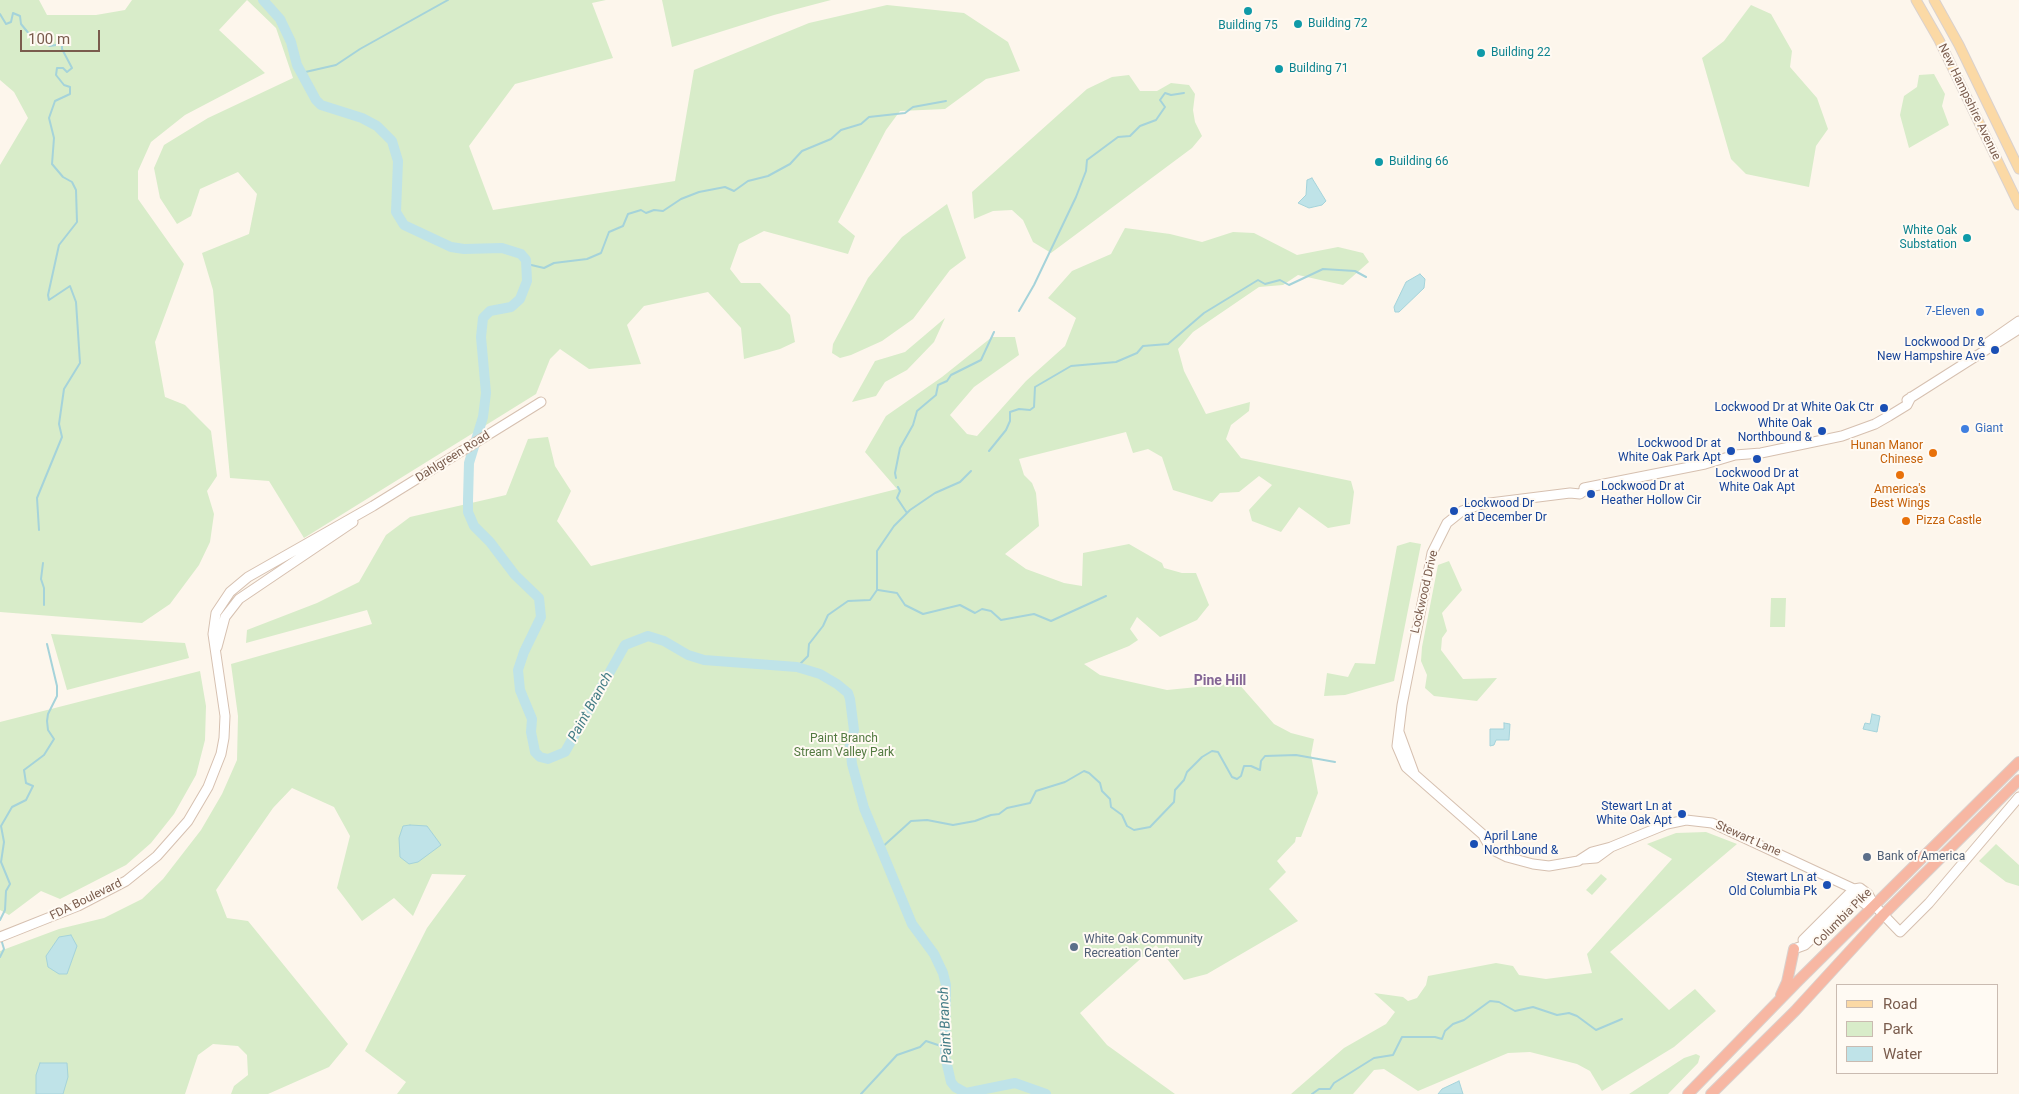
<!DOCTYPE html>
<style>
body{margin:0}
#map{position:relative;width:2019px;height:1094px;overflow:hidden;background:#fdf6ec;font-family:Roboto,sans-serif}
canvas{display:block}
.legend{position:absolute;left:1836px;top:984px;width:162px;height:90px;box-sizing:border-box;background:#fffaf3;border:1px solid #cabbb1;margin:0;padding:6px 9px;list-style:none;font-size:15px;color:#7a5c4d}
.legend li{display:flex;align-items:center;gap:10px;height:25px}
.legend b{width:25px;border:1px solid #cabbb1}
.scale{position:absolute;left:20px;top:30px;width:80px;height:22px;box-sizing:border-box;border:2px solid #7a5c4d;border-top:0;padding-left:6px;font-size:15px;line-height:18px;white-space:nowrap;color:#7a5c4d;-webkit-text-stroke:4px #fffaf3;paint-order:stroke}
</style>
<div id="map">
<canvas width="2019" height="1094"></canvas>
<ul class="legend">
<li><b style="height:6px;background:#fbd9a5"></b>Road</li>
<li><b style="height:14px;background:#d8ecc9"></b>Park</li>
<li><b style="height:14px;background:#bfe3e8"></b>Water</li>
</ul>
<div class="scale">100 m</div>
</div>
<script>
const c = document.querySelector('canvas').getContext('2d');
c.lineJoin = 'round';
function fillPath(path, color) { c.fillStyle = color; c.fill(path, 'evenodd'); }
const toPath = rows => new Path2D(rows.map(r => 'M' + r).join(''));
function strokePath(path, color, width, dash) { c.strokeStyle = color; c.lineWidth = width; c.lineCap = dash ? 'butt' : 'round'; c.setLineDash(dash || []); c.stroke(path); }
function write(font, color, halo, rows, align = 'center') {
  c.font = font + ' Roboto,sans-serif'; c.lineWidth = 4; c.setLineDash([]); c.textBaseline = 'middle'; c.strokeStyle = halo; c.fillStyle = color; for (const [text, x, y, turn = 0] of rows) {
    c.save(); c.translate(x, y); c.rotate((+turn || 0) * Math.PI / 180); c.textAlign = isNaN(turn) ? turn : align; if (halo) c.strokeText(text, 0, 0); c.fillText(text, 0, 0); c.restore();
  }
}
fillPath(toPath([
 [0,0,39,0,47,15,96,15,125,10,132,0,247,0,219,30,265,73,185,115,151,142,138,171,138,199,184,264,155,342,165,397,185,405,211,431,217,476,207,491,214,514,210,542,199,565,170,604,142,623,0,612,0,165,28,118,14,92,0,80],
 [247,0,606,0,592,3,613,58,515,84,469,146,493,210,675,181,694,70,809,23,887,5,964,13,1008,42,1020,71,986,79,945,109,900,111,886,130,838,222,855,236,848,254,764,231,739,244,730,269,741,283,760,283,790,315,795,342,780,349,744,359,741,328,708,292,644,306,627,325,641,364,589,369,560,349,550,359,536,394,304,538,269,481,230,478,213,290,202,253,249,234,257,194,238,172,200,189,191,216,177,224,160,198,154,168,164,145,208,118,293,78,276,28],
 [662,0,831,0,774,15,672,47],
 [1751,5,1771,14,1792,51,1790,67,1817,98,1828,129,1816,146,1809,187,1746,174,1731,159,1702,58,1724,41],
 [1934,74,1945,94,1942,106,1949,125,1909,148,1900,115,1904,96,1917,87,1919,75],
 [1129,75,1140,91,1157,91,1171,83,1189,85,1195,94,1193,110,1195,122,1202,136,1192,148,1051,253,1033,242,1023,220,1012,210,993,211,974,219,972,192,1087,89,1112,77],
 [947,204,966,258,950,270,913,319,882,341,851,355,840,358,832,353,833,344,868,278,902,237],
 [1125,228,1170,234,1202,242,1233,232,1254,233,1297,255,1338,247,1363,253,1369,262,1343,285,1298,275,1283,285,1259,287,1193,332,1178,349,1184,371,1206,414,1250,402,1249,411,1231,425,1226,439,1241,458,1351,481,1354,492,1350,524,1328,528,1299,507,1281,532,1252,521,1249,510,1272,485,1259,476,1239,492,1220,493,1212,502,1173,490,1162,457,1148,449,1133,453,1126,432,1019,459,1024,475,1032,483,1036,493,1039,526,1005,554,1026,569,1064,583,1082,586,1083,553,1129,544,1162,563,1164,568,1182,573,1196,573,1209,605,1197,620,1160,637,1137,617,1130,629,1138,640,1129,646,1084,664,1100,675,1167,690,1238,683,1274,724,1291,733,1314,739,1311,755,1318,793,1301,837,1296,837,1295,842,1277,861,1286,872,1269,889,1298,921,1207,974,1184,980,1156,945,1080,1013,1107,1045,1175,1094,397,1094,406,1082,365,1051,427,928,466,875,432,874,413,916,394,898,362,921,337,888,350,836,334,807,292,788,273,808,216,890,227,918,248,921,348,1044,329,1067,268,1094,231,1094,234,1086,248,1075,247,1055,238,1046,213,1044,198,1055,185,1094,0,1094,0,951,59,929,104,918,142,899,163,879,201,830,222,794,237,760,238,716,231,664,372,624,367,610,246,643,247,630,317,603,359,582,386,535,410,517,506,495,528,439,548,437,555,466,571,491,557,521,591,566,897,489,865,452,886,416,942,377,992,337,1015,337,1019,355,974,387,950,415,967,434,977,436,1026,381,1065,346,1076,318,1048,298,1072,271,1111,254],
 [945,318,934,342,907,370,885,382,876,396,852,402,875,361,905,352],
 [1410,542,1421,544,1394,681,1345,695,1324,696,1327,673,1348,677,1355,663,1375,664,1397,546],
 [1449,561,1462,590,1442,613,1447,631,1442,638,1441,650,1463,679,1497,678,1477,701,1434,696,1425,688,1427,675,1421,661,1422,647,1438,565],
 [1771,598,1786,598,1785,627,1770,627],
 [51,634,185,643,189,658,67,690],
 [200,671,206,706,205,740,196,775,174,814,151,843,126,865,60,899,41,891,9,915,0,910,0,722],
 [1706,832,1737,844,1610,952,1669,1010,1695,989,1716,1011,1674,1047,1602,1091,1590,1071,1577,1064,1530,1052,1508,1053,1418,1091,1384,1069,1374,1070,1353,1094,1291,1094,1344,1048,1386,1024,1395,1012,1374,993,1403,997,1408,1001,1417,998,1426,985,1428,976,1496,963,1513,966,1519,975,1546,979,1592,973,1587,954,1672,859,1647,844,1676,833],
 [1996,844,2019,865,2019,886,2006,882,1979,861],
 [1601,874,1607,879,1592,895,1586,890],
 [1696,1054,1700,1056,1698,1063,1668,1094,1629,1094,1684,1058]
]), '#d8ecc9');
const water = toPath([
 [1312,178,1326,201,1322,205,1309,208,1298,203,1306,195,1307,180,1312,178],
 [1420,274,1425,279,1424,288,1399,312,1395,312,1394,307,1406,282,1420,274],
 [1872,714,1880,716,1877,732,1863,729,1865,723,1870,724,1872,714],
 [1504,723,1510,724,1509,740,1496,740,1494,745,1490,746,1490,729,1504,729,1504,723],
 [410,825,427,826,441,845,418,862,409,864,400,857,399,838,403,826,410,825],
 [71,935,77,946,67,974,59,974,48,967,46,956,59,937,71,935],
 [40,1063,67,1063,68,1077,63,1094,36,1094,36,1075,40,1063],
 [1459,1081,1463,1094,1438,1094,1442,1089,1459,1081]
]);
fillPath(water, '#bfe3e8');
strokePath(water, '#a5d3da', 1);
strokePath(toPath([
 [0,14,6,24,11,22,13,13,20,16,21,24,30,35,50,46,62,44,62,49,72,68,67,72,63,68,57,68,56,75,64,85,70,87,70,94,55,101,49,118,54,138,52,164,63,177,72,182,76,190,77,222,59,245,48,295,49,300,70,286,76,302,80,363,64,389,59,424,62,437,37,498,39,530],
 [301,73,336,65,360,49,448,0],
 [527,264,544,268,554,263,587,259,601,253,609,232,623,226,628,214,641,210,646,213,654,210,663,211,681,199,699,192,725,187,734,191,748,181,768,176,790,164,802,151,831,139,841,130,861,124,869,117,905,113,913,107,946,101],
 [1019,311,1034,285,1076,197,1086,171,1087,160,1118,137,1130,136,1140,126,1156,120,1165,107,1160,100,1165,93,1171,95,1184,93],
 [989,451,1006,430,1010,421,1010,412,1019,409,1030,410,1034,407,1035,387,1071,366,1116,362,1137,353,1143,346,1168,344,1204,313,1258,280,1265,284,1280,280,1289,285,1323,269,1355,271,1366,277],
 [896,478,895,473,900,448,913,425,917,411,936,395,938,385,947,381,951,375,981,360,994,332],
 [898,487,900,491,897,498,907,513],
 [43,563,41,579,44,588,44,605],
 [878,590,897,593,905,605,923,614,960,605,975,613,982,609,991,611,1001,620,1034,614,1051,621,1106,596],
 [797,667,808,656,809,644,823,626,828,615,848,601,870,600,877,590,877,551,894,526,910,510,935,493,960,482,971,471],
 [879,850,911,821,927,820,953,825,975,821,991,815,999,814,1007,808,1030,803,1036,791,1065,782,1084,771,1089,773,1100,783,1102,791,1110,799,1111,807,1122,815,1127,826,1134,830,1150,827,1174,802,1175,790,1184,780,1187,772,1202,757,1212,751,1218,752,1232,777,1237,779,1241,776,1244,766,1251,766,1260,770,1261,761,1265,756,1296,755,1335,762],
 [0,920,5,910,6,891,10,884,1,862,4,842,1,826,12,807,26,800,33,786,26,783,24,770,44,755,54,739,48,730,47,721,48,714,57,696,57,686,47,644],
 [0,957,4,949,1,939],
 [976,1092,976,1094],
 [861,1094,897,1055,920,1047,926,1041,944,1047],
 [1312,1094,1319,1089,1330,1089,1334,1083,1374,1058,1393,1055,1402,1037,1435,1037,1442,1039,1445,1031,1453,1024,1464,1020,1490,1001,1499,1002,1515,1011,1533,1007,1557,1015,1569,1013,1577,1016,1596,1030,1622,1019]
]), '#a5d3da', 2);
strokePath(toPath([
 [263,0,280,19,291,42,297,65,316,100,321,105,362,118,377,126,392,141,398,161,396,212,404,225,451,247,464,249,502,248,521,254,526,260,527,281,520,299,511,307,490,311,483,318,481,337,486,393,483,417,469,463,468,500,468,512,474,526,490,542,515,575,539,598,541,617,524,652,518,670,520,690,532,719,531,732,535,752,540,757,548,759,565,752,625,645,648,636,664,641,688,655,704,660,797,667,820,674,837,684,848,693,850,699,854,730,850,744,852,764,864,808,912,924,934,954,943,973,946,985,945,1056,951,1082,955,1087,966,1093,1015,1083,1046,1094]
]), '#bfe3e8', 10);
const secondary = toPath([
 [1986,344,2019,321],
 [1907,400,2019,329],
 [1584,488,1705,464,1735,455,1761,453,1842,436,1875,424,1889,416,1907,405,1911,397],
 [217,647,225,617,239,599,353,522],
 [1399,732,1414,773],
 [1484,837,1491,849,1507,857,1533,864,1549,866,1578,861,1592,852,1611,847,1667,824,1686,820,1712,823,1854,889,1860,888,1868,894,1874,905,1900,932,1929,903,2019,797],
 [1489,840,1406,767,1397,746,1402,705,1432,553,1447,523,1462,511,1482,504,1570,493,1580,494,1589,487],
 [1583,859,1596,858,1611,847],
 [1855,896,1865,904,1874,905],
 [0,937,78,906,126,881,157,856,188,821,208,787,221,754,224,738,225,716,213,634,216,613,230,592,248,577,373,506,541,402],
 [1803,940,1852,891],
 [1794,949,1805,945,1821,930,1860,888]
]);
const primary = toPath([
 [1916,0,1939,40,2019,205],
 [1934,0,1959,45,2019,169]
]);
const highway = toPath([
 [1781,995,1787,982,1794,949],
 [1688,1094,1798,981,2019,762],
 [1711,1094,1795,1011,1884,914,2019,780]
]);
strokePath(secondary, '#d6c0b0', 11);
strokePath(primary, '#dad1cd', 11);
strokePath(highway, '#dad1cd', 12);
strokePath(secondary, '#fff', 9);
strokePath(primary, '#fbd9a5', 9);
strokePath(highway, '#f7b7a3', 10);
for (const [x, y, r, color] of [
 [1248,11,5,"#0f9aa8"],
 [1298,24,5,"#0f9aa8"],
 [1481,53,5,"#0f9aa8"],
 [1279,69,5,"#0f9aa8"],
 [1379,162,5,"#0f9aa8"],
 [1967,238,5,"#0f9aa8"],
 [1980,312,5,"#3f7fe0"],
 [1995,350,5,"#1a4fb4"],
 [1884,408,5,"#1a4fb4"],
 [1965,429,5,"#3f7fe0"],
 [1822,431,5,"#1a4fb4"],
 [1731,451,5,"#1a4fb4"],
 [1933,453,5,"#e8710a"],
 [1757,459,5,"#1a4fb4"],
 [1900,475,5,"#e8710a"],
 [1591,494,5,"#1a4fb4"],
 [1454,511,5,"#1a4fb4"],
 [1906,521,5,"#e8710a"],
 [1682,814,5,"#1a4fb4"],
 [1474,844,5,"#1a4fb4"],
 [1867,857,5,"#5c6f8a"],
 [1827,885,5,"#1a4fb4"],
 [1074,947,5,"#5c6f8a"]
]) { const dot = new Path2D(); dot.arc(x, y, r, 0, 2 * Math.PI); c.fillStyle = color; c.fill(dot); strokePath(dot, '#fffaf3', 2); }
write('12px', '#0d838f', '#fffaf3', [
 ["Building 72",1308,24],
 ["Building 75",1248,26,"center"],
 ["Building 22",1491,53],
 ["Building 71",1289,69],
 ["Building 66",1389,162],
 ["White Oak",1957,231,"right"],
 ["Substation",1957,245,"right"]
], 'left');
write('12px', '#7a5c4d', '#fffaf3', [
 ["New Hampshire Avenue",1969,102,64],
 ["Dahlgreen Road",453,457,-32],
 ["Lockwood Drive",1425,592,-77],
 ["Stewart Lane",1748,839,24],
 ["FDA Boulevard",86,900,-26],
 ["Columbia Pike",1843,918,-45]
]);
write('12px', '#366cbe', '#fffaf3', [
 ["7-Eleven",1970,312],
 ["Giant",1975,429,"left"]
], 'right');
write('12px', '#164399', '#fffaf3', [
 ["Lockwood Dr &",1985,343],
 ["New Hampshire Ave",1985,357],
 ["Lockwood Dr at White Oak Ctr",1874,408],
 ["White Oak",1812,424],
 ["Northbound &",1812,438],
 ["Lockwood Dr at",1721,444],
 ["White Oak Park Apt",1721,458],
 ["Lockwood Dr at",1757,474,"center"],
 ["White Oak Apt",1757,488,"center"],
 ["Lockwood Dr at",1601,487,"left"],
 ["Heather Hollow Cir",1601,501,"left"],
 ["Lockwood Dr",1464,504,"left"],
 ["at December Dr",1464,518,"left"],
 ["Stewart Ln at",1672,807],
 ["White Oak Apt",1672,821],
 ["April Lane",1484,837,"left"],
 ["Northbound &",1484,851,"left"],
 ["Stewart Ln at",1817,878],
 ["Old Columbia Pk",1817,892]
], 'right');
write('12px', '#c56008', '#fffaf3', [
 ["Hunan Manor",1923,446],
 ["Chinese",1923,460],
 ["America's",1900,490,"center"],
 ["Best Wings",1900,504,"center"],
 ["Pizza Castle",1916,521,"left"]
], 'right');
write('12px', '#537a41', '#fffaf3', [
 ["Paint Branch",844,739],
 ["Stream Valley Park",844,753]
]);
write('12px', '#4e5e75', '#fffaf3', [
 ["Bank of America",1877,857],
 ["White Oak Community",1084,940],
 ["Recreation Center",1084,954]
], 'left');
write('bold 14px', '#846695', '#fffaf3', [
 ["Pine Hill",1220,681]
]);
write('italic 14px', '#437c86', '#fffaf3', [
 ["Paint Branch",591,707,-61],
 ["Paint Branch",946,1025,-93]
]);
</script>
